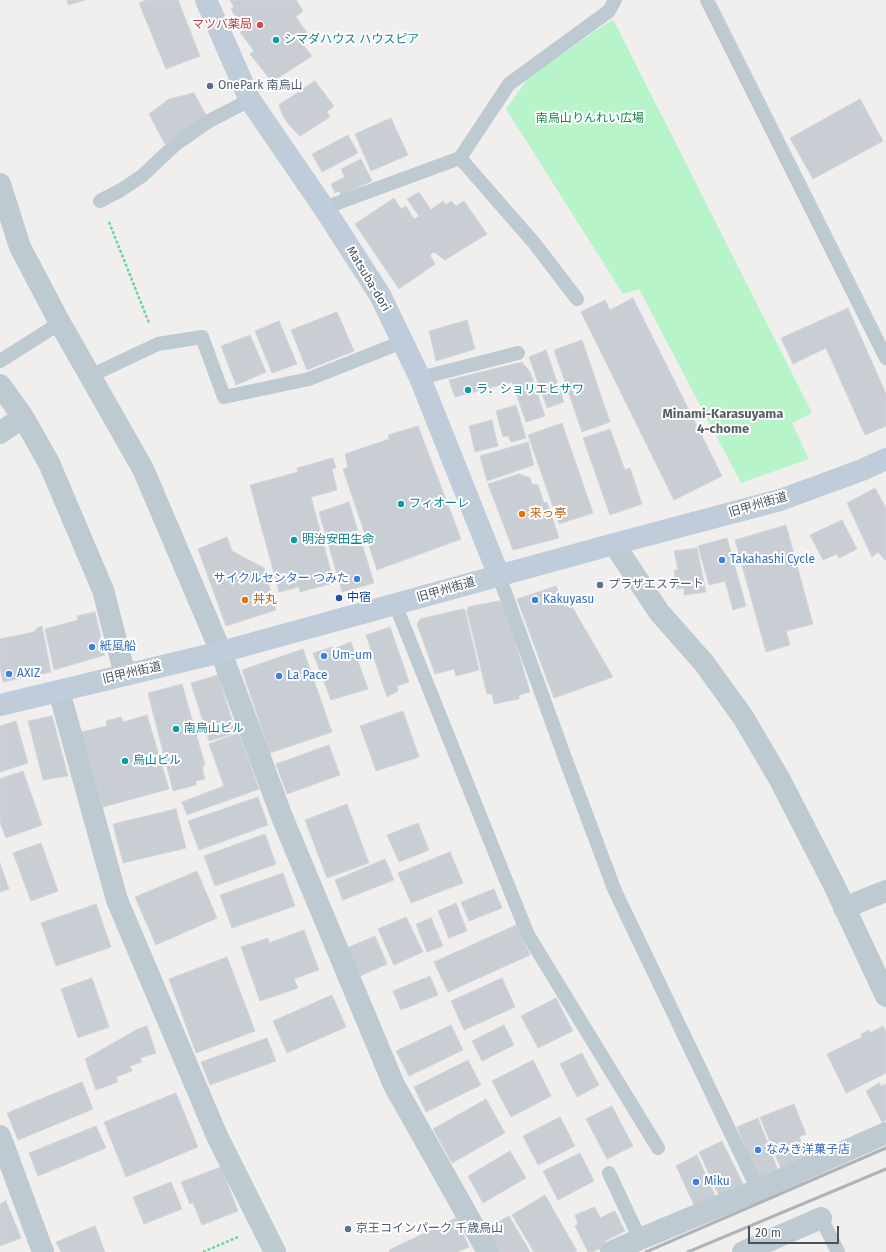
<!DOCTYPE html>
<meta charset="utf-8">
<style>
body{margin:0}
#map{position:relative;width:886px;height:1252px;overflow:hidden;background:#f1eeee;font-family:"Fira Sans",sans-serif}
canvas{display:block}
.scale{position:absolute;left:748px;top:1226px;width:91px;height:18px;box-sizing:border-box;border:2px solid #44535e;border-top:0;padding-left:5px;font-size:12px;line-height:14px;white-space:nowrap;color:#44535e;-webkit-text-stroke:3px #fff;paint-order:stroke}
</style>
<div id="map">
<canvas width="886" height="1252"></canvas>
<div class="scale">20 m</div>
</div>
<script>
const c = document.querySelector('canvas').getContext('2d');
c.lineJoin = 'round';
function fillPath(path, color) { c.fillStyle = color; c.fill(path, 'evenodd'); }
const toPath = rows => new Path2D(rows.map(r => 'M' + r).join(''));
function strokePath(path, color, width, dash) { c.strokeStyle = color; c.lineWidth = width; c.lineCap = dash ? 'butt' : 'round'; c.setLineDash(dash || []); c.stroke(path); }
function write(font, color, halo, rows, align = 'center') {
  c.font = font + ' "Fira Sans","Noto Sans JP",sans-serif'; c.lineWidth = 4; c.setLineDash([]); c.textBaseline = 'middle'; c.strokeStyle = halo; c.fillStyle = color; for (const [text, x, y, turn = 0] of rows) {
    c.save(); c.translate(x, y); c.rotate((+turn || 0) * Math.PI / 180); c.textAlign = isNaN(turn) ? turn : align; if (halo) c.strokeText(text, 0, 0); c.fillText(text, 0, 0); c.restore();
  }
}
fillPath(toPath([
 [613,19,812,413,792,423,809,459,741,483,639,289,623,294,506,109,529,77]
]), '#b7f4ca');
const building = toPath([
 [67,0,85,0,68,5,67,0],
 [146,0,178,0,200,56,166,69,139,3,146,0],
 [230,0,296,0,303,11,296,17,310,37,302,43,312,56,272,82,250,54,254,51,240,32,244,30,231,9,234,7,230,0],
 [315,81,334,106,327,112,330,117,300,136,289,125,283,116,279,105,315,81],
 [194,93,206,115,165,144,149,114,169,99,194,93],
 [860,99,883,141,813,179,790,138,860,99],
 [391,118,408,155,371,171,355,134,391,118],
 [348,135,358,153,322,172,312,154,348,135],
 [361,159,372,181,341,195,339,191,335,193,331,184,345,177,341,169,361,159],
 [419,192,431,210,443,201,446,205,451,201,456,206,464,201,487,234,445,260,434,252,430,255,435,264,399,289,355,224,394,198,401,209,406,206,414,219,419,216,407,199,419,192],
 [633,298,722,476,674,500,581,312,605,300,610,310,633,298],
 [848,308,886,394,886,426,865,435,826,348,793,364,781,338,848,308],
 [337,312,354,351,307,370,291,330,337,312],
 [467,320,475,349,436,361,429,331,467,320],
 [279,321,297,364,272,373,255,331,279,321],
 [250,335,266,372,236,385,221,346,250,335],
 [582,340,610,422,582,432,554,350,582,340],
 [546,350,564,402,547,408,529,357,546,350],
 [522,362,530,372,545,416,526,422,512,382,455,397,449,380,522,362],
 [516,405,526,438,511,442,508,436,503,437,496,411,516,405],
 [492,420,498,446,475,452,469,426,492,420],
 [562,423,593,513,559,524,528,435,562,423],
 [418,426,461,539,377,570,343,469,348,467,345,454,389,439,388,435,418,426],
 [610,429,625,470,630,468,642,504,610,515,583,438,610,429],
 [528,442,534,465,487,481,480,456,528,442],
 [333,458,336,468,332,469,337,490,311,497,334,583,300,592,299,587,279,592,250,485,298,472,297,468,333,458],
 [519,474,530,478,532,484,538,485,544,503,547,502,559,538,513,550,488,484,519,474],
 [875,488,886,508,886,559,885,560,878,552,872,557,847,503,875,488],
 [349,502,374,583,342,592,319,512,349,502],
 [842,520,857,549,839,558,837,554,823,560,810,535,842,520],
 [786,525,813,624,786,631,790,645,766,652,735,540,786,525],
 [227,537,232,551,264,568,276,610,226,626,198,549,227,537],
 [727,538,746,606,733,610,725,581,709,585,698,546,727,538],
 [697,548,706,592,684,595,684,588,677,589,674,570,678,570,674,551,697,548],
 [556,586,564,607,571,605,613,677,554,698,517,599,556,586],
 [498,601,504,603,530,692,519,695,519,699,494,704,492,694,487,694,467,611,468,607,498,601],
 [463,609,465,610,479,670,456,676,454,669,435,674,417,624,420,619,463,609],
 [95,612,105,655,54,670,45,629,78,620,77,616,95,612],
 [42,626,51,672,3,682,0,667,0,639,34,632,37,628,42,626],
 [390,627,409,682,397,686,398,691,387,697,366,635,390,627],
 [351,642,368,689,331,700,313,653,332,647,334,649,351,642],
 [303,649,332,732,270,753,242,670,303,649],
 [218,675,236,733,209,741,191,683,218,675],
 [182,684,205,765,202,767,205,779,196,781,196,785,173,791,148,693,182,684],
 [403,711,419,757,376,771,360,726,403,711],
 [147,715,169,789,103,807,81,732,107,726,106,721,121,717,123,722,147,715],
 [52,716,68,776,43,780,28,721,52,716],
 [16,721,28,763,0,772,0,726,16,721],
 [239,733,259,789,187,815,182,802,224,786,209,744,239,733],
 [329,745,340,775,287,794,276,764,329,745],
 [23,771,42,825,6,838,0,823,0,779,23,771],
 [258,797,268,825,199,850,188,821,258,797],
 [347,804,369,863,327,878,305,820,347,804],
 [176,809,186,848,123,863,113,824,176,809],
 [418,823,429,850,399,862,387,835,418,823],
 [265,834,276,864,215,886,204,856,265,834],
 [41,843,58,891,31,901,13,853,41,843],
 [450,852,463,883,411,903,398,873,450,852],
 [385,859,394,880,343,900,335,880,385,859],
 [0,863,9,889,0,892,0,863],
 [197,871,217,918,156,945,135,897,197,871],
 [283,873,295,906,232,928,220,895,283,873],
 [494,889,502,908,469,921,461,902,494,889],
 [456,903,467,931,449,938,438,911,456,903],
 [96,904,111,947,56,966,41,923,96,904],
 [406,917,423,952,394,965,378,929,406,917],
 [431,918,443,946,427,952,416,924,431,918],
 [516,925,530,955,448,992,434,962,516,925],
 [304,930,319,970,294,979,298,988,260,1001,241,947,268,938,269,943,304,930],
 [375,936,387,964,360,976,347,948,375,936],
 [227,957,255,1031,196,1053,169,979,227,957],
 [430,976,438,995,401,1010,393,991,430,976],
 [92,978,109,1027,78,1038,61,989,92,978],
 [502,978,515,1007,464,1030,451,1001,502,978],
 [332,995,346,1027,287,1053,273,1021,332,995],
 [556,998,573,1031,538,1048,521,1016,556,998],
 [451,1025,463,1050,409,1076,396,1051,451,1025],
 [504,1025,514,1045,482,1061,472,1041,504,1025],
 [147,1026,156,1053,140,1058,142,1062,130,1066,132,1071,116,1077,118,1082,96,1090,85,1059,138,1029,147,1026],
 [883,1026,886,1031,886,1073,846,1093,827,1054,862,1037,861,1034,869,1030,870,1033,883,1026],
 [267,1038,276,1061,210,1085,201,1062,267,1038],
 [582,1053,599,1085,577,1097,560,1064,582,1053],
 [468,1060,481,1085,426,1112,414,1087,468,1060],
 [533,1060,551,1096,511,1117,492,1081,533,1060],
 [82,1082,93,1109,18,1140,7,1113,82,1082],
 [879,1083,881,1086,886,1084,886,1120,882,1122,866,1091,879,1083],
 [176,1093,198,1147,126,1177,104,1122,176,1093],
 [486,1099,505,1133,452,1163,433,1129,486,1099],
 [794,1104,806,1134,799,1137,808,1158,781,1169,760,1117,794,1104],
 [612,1106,633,1146,607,1159,586,1119,612,1106],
 [560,1117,575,1146,538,1165,523,1136,560,1117],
 [758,1118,779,1173,759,1182,737,1127,758,1118],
 [96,1126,106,1148,38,1176,29,1153,96,1126],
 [722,1141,746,1190,722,1202,699,1152,722,1141],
 [510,1151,526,1178,483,1203,468,1176,510,1151],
 [580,1153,594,1181,558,1200,543,1171,580,1153],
 [697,1155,716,1198,695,1207,676,1166,697,1155],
 [221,1167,238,1211,202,1225,193,1203,190,1204,181,1182,221,1167],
 [171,1182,182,1209,144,1224,133,1197,171,1182],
 [545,1195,577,1251,575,1252,534,1252,512,1215,545,1195],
 [6,1201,21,1238,0,1246,0,1204,6,1201],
 [595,1207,600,1218,615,1211,625,1231,605,1241,607,1246,592,1252,588,1252,575,1226,578,1224,575,1215,595,1207],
 [509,1216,530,1252,499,1252,486,1228,509,1216],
 [456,1218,469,1247,457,1252,390,1252,389,1250,456,1218],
 [95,1226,105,1252,61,1252,56,1242,95,1226]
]);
fillPath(building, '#c9ced4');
strokePath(building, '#d1d5da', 1);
strokePath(toPath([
 [109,222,149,323],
 [203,1252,238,1237]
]), '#6cd59a', 2.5, [3, 2]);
strokePath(toPath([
 [707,0,886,358],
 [460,158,535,244,577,299],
 [100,201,121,190,142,176,176,144,209,121,250,100],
 [324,208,460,158,509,84,609,11,615,0],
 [0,361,60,323],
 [90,376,158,344,202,337,224,397,309,379,402,342],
 [420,378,518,353],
 [499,576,565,758,615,891,758,1190],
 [395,604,528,935,658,1148],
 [609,1173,640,1239],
 [821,1218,838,1252]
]), '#bdcad2', 14);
strokePath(toPath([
 [0,184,20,247,60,323,143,469,221,652,282,817,394,1085,488,1252],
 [0,385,23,417,49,463,103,590,125,675],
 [0,433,23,417],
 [614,544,659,612,704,663,743,717,780,780,834,885,886,996],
 [59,691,117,900,217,1136,275,1252],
 [844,908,886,891],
 [0,1136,43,1252],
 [611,1252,647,1236,758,1190,886,1133],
 [743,1252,821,1218]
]), '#bdcad2', 22);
strokePath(toPath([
 [206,0,250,100,324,208,380,295,420,378,499,576],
 [0,705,221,652,614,544,780,500,862,470,886,459]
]), '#becdd9', 22);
strokePath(toPath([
 [646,1252,886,1148],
 [688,1252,886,1169]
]), '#afb4b9', 3);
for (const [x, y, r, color] of [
 [260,25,4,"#e0444e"],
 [276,40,4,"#0f9aa8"],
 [210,86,4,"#5c6f8a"],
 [468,390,4,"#0f9aa8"],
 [401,504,4,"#0f9aa8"],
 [522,514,4,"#e8710a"],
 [294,540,4,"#0f9aa8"],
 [722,560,4,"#3f7fe0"],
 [357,579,4,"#3f7fe0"],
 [600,585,4,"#5c6f8a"],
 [339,598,4,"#1a4fb4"],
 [245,600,4,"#e8710a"],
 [535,600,4,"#3f7fe0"],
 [92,647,4,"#3f7fe0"],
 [324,656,4,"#3f7fe0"],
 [9,674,4,"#3f7fe0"],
 [279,676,4,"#3f7fe0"],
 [176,729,4,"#0f9aa8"],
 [125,761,4,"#0f9aa8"],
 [758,1150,4,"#3f7fe0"],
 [696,1182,4,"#3f7fe0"],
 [348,1229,4,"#5c6f8a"]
]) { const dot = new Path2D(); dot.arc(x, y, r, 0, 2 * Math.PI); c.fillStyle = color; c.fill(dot); strokePath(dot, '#fff', 1.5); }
write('12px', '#be3a42', '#fff', [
 ["マツバ薬局",252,25]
], 'right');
write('12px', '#0d838f', '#fff', [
 ["シマダハウス ハウスピア",284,40],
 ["ラ．ショリエヒサワ",476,390],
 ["フィオーレ",409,504],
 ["明治安田生命",302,540],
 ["南烏山ビル",184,729],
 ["烏山ビル",133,761]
], 'left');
write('12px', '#4e5e75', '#fff', [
 ["OnePark 南烏山",218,86],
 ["プラザエステート",608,585],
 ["京王コインパーク 千歳烏山",356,1229]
], 'left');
write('12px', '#0d8741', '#fff', [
 ["南烏山りんれい広場",590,119]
]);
write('12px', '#44535e', '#fff', [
 ["Matsuba-dori",368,279,59],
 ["旧甲州街道",758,505,-16],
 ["旧甲州街道",446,590,-16],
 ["旧甲州街道",132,673,-13]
]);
write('12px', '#c56008', '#fff', [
 ["来っ亭",530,514],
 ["丼丸",253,600]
], 'left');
write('12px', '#366cbe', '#fff', [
 ["Takahashi Cycle",730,560],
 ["サイクルセンター つみた",349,579,"right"],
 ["Kakuyasu",543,600],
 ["紙風船",100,647],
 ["Um-um",332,656],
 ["AXIZ",17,674],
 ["La Pace",287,676],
 ["なみき洋菓子店",766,1150],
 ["Miku",704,1182]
], 'left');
write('12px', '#164399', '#fff', [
 ["中宿",347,598]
], 'left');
write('bold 13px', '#5a5f64', '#fff', [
 ["Minami-Karasuyama",723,414],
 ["4-chome",723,429]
]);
</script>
